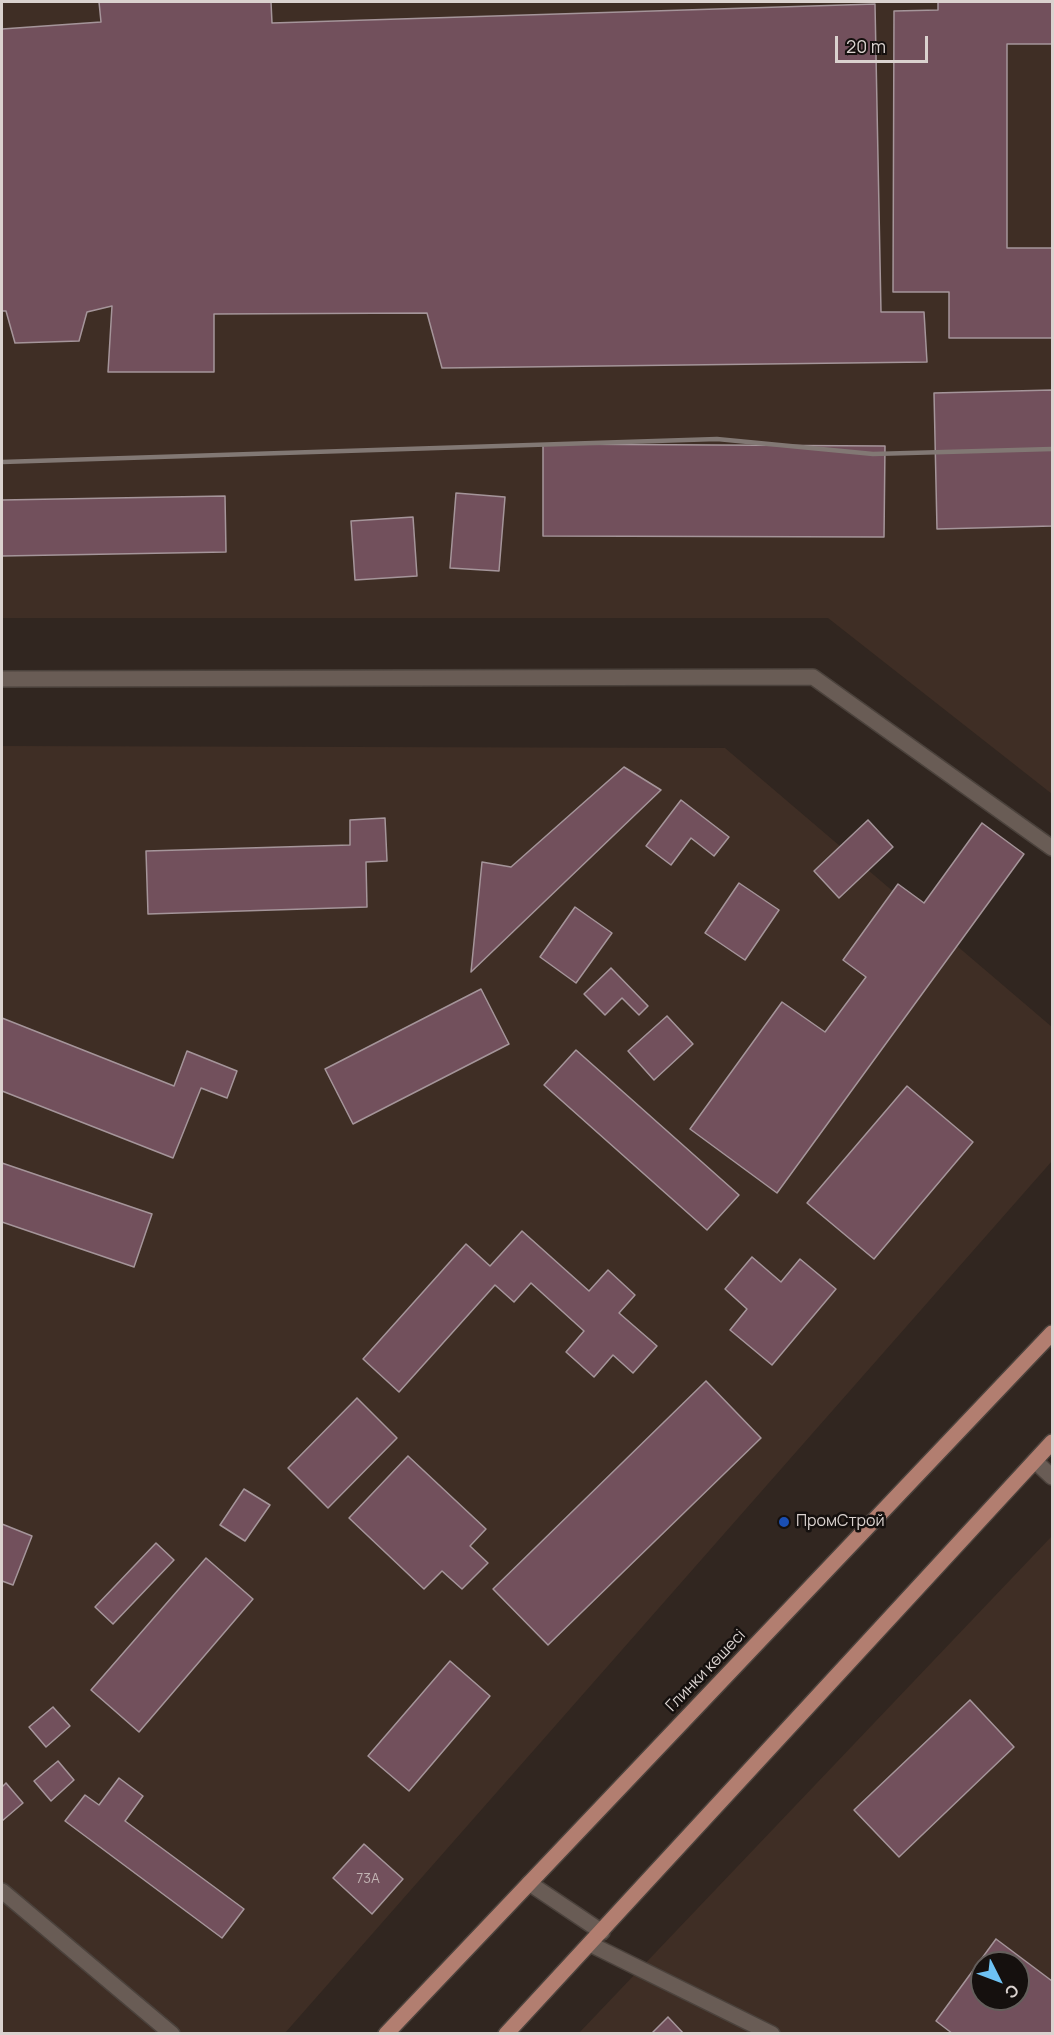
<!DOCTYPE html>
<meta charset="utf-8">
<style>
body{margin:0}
#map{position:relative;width:1054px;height:2035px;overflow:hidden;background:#312620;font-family:Manrope,sans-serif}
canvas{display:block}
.frame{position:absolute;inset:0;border:3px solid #dad2cf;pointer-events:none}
.north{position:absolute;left:970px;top:1951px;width:60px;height:60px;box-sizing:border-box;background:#15100e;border:2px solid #645e5b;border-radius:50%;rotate:132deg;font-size:16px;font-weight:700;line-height:24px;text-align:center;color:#dad2cf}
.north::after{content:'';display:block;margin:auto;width:21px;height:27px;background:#6ec2f3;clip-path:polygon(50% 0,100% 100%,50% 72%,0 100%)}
.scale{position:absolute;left:835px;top:36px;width:93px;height:27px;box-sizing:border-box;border:3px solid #dad2cf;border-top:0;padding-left:8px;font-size:18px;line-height:21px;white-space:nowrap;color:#dad2cf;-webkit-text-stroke:4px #15100e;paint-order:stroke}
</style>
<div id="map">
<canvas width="1054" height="2035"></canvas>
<div class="frame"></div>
<div class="north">С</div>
<div class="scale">20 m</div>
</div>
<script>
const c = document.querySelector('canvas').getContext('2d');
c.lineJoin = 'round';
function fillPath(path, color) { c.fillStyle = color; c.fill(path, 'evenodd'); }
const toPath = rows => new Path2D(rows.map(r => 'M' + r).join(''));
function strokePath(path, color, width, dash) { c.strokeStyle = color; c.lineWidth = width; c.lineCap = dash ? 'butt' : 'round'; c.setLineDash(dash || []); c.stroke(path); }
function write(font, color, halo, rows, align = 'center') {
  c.font = font + ' Manrope,sans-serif'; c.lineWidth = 5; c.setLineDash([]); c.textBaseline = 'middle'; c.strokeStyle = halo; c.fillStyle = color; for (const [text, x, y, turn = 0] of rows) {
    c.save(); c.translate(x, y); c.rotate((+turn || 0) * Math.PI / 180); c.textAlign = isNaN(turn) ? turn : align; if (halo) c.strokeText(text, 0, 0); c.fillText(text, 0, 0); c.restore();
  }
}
fillPath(toPath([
 [2,2,1052,2,1052,794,828,618,2,618],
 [2,746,725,748,1052,1027,1052,1161,285,2033,2,2034],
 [1052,1536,1052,2033,579,2033],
 [982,1963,1018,1963,1018,1999,982,1999]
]), '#3f2e25');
const building = toPath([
 [99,2,271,2,272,23,875,4,881,312,924,312,927,362,442,368,427,313,214,314,214,372,108,372,112,306,87,312,79,341,15,343,6,311,2,311,2,29,101,22,99,2],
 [938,2,1052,2,1052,44,1007,44,1007,248,1052,248,1052,338,949,338,949,292,893,292,894,11,938,10,938,2],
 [1052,390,1052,526,937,529,934,393,1052,390],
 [543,444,885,446,884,537,543,536,543,444],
 [456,493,505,497,499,571,450,568,456,493],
 [225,496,226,552,2,556,2,500,225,496],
 [413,517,417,576,355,580,351,521,413,517],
 [624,767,661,790,471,972,482,862,511,867,624,767],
 [681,800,729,837,714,856,691,838,671,865,646,846,681,800],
 [385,818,387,861,366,862,367,907,148,914,146,851,350,845,350,820,385,818],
 [868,820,893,847,839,898,814,871,868,820],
 [982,823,1024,854,777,1193,690,1129,782,1002,825,1032,866,977,843,960,898,884,924,903,982,823],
 [739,883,779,910,745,960,705,933,739,883],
 [575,907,612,933,576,983,540,957,575,907],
 [611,968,648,1006,639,1015,622,998,605,1015,584,994,611,968],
 [481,989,509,1044,353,1124,325,1069,481,989],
 [667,1016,693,1044,654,1080,628,1051,667,1016],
 [2,1018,174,1086,187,1051,237,1071,227,1098,201,1088,173,1158,2,1091,2,1018],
 [576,1050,739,1195,707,1230,544,1085,576,1050],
 [907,1086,973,1142,874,1259,807,1203,907,1086],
 [2,1163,152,1214,134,1267,2,1222,2,1163],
 [522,1231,589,1291,608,1270,635,1295,619,1313,657,1346,633,1373,613,1355,594,1377,566,1352,584,1331,531,1283,514,1302,495,1285,399,1392,363,1359,466,1244,490,1266,522,1231],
 [752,1257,781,1282,800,1259,836,1289,772,1365,730,1330,747,1309,725,1289,752,1257],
 [706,1381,761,1438,548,1645,493,1589,706,1381],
 [357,1398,397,1438,328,1508,288,1468,357,1398],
 [408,1456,486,1529,470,1546,488,1563,462,1589,442,1571,424,1589,349,1518,408,1456],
 [244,1489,270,1505,245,1541,220,1525,244,1489],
 [2,1524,32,1536,13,1585,2,1581,2,1524],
 [156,1543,174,1560,113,1624,95,1607,156,1543],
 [206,1558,253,1599,139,1732,91,1690,206,1558],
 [450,1661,490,1696,409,1791,368,1756,450,1661],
 [970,1700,1014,1747,899,1857,854,1810,970,1700],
 [53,1707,70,1726,46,1747,29,1727,53,1707],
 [58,1761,74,1780,51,1801,34,1781,58,1761],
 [119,1778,143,1796,125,1821,244,1909,222,1938,65,1821,85,1795,99,1805,119,1778],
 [6,1783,23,1803,2,1821,2,1787,6,1783],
 [364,1844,403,1879,372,1914,333,1878,364,1844],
 [996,1939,1052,1981,1052,2034,953,2034,936,2021,996,1939],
 [982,1963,1018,1963,1018,1999,982,1999,982,1963],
 [668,2017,684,2034,651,2034,668,2017]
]);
fillPath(building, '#72505c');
strokePath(building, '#a5959a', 1.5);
const minor = toPath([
 [2,679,813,677,1052,848],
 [1035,1461,1052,1477],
 [529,1883,602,1932],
 [2,1891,172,2034],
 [590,1944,772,2034]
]);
const major = toPath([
 [386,2034,1052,1333],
 [506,2034,1052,1442]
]);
strokePath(minor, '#4b423c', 18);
strokePath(major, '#4b423c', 18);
strokePath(minor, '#695c55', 15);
strokePath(major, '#b27e70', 15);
strokePath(toPath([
 [2,462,717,439,873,454,1052,449]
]), '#827874', 4.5);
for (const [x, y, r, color] of [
 [784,1522,6,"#1a4fb4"]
]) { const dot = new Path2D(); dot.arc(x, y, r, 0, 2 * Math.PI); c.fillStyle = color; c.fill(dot); strokePath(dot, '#15100e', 2); }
write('14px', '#c0b2b2', null, [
 ["73А",368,1879]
]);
write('16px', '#dad2cf', '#15100e', [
 ["ПромСтрой",796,1522]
], 'left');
write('16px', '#dad2cf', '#15100e', [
 ["Глинки көшесі",706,1671,-46]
]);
</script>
